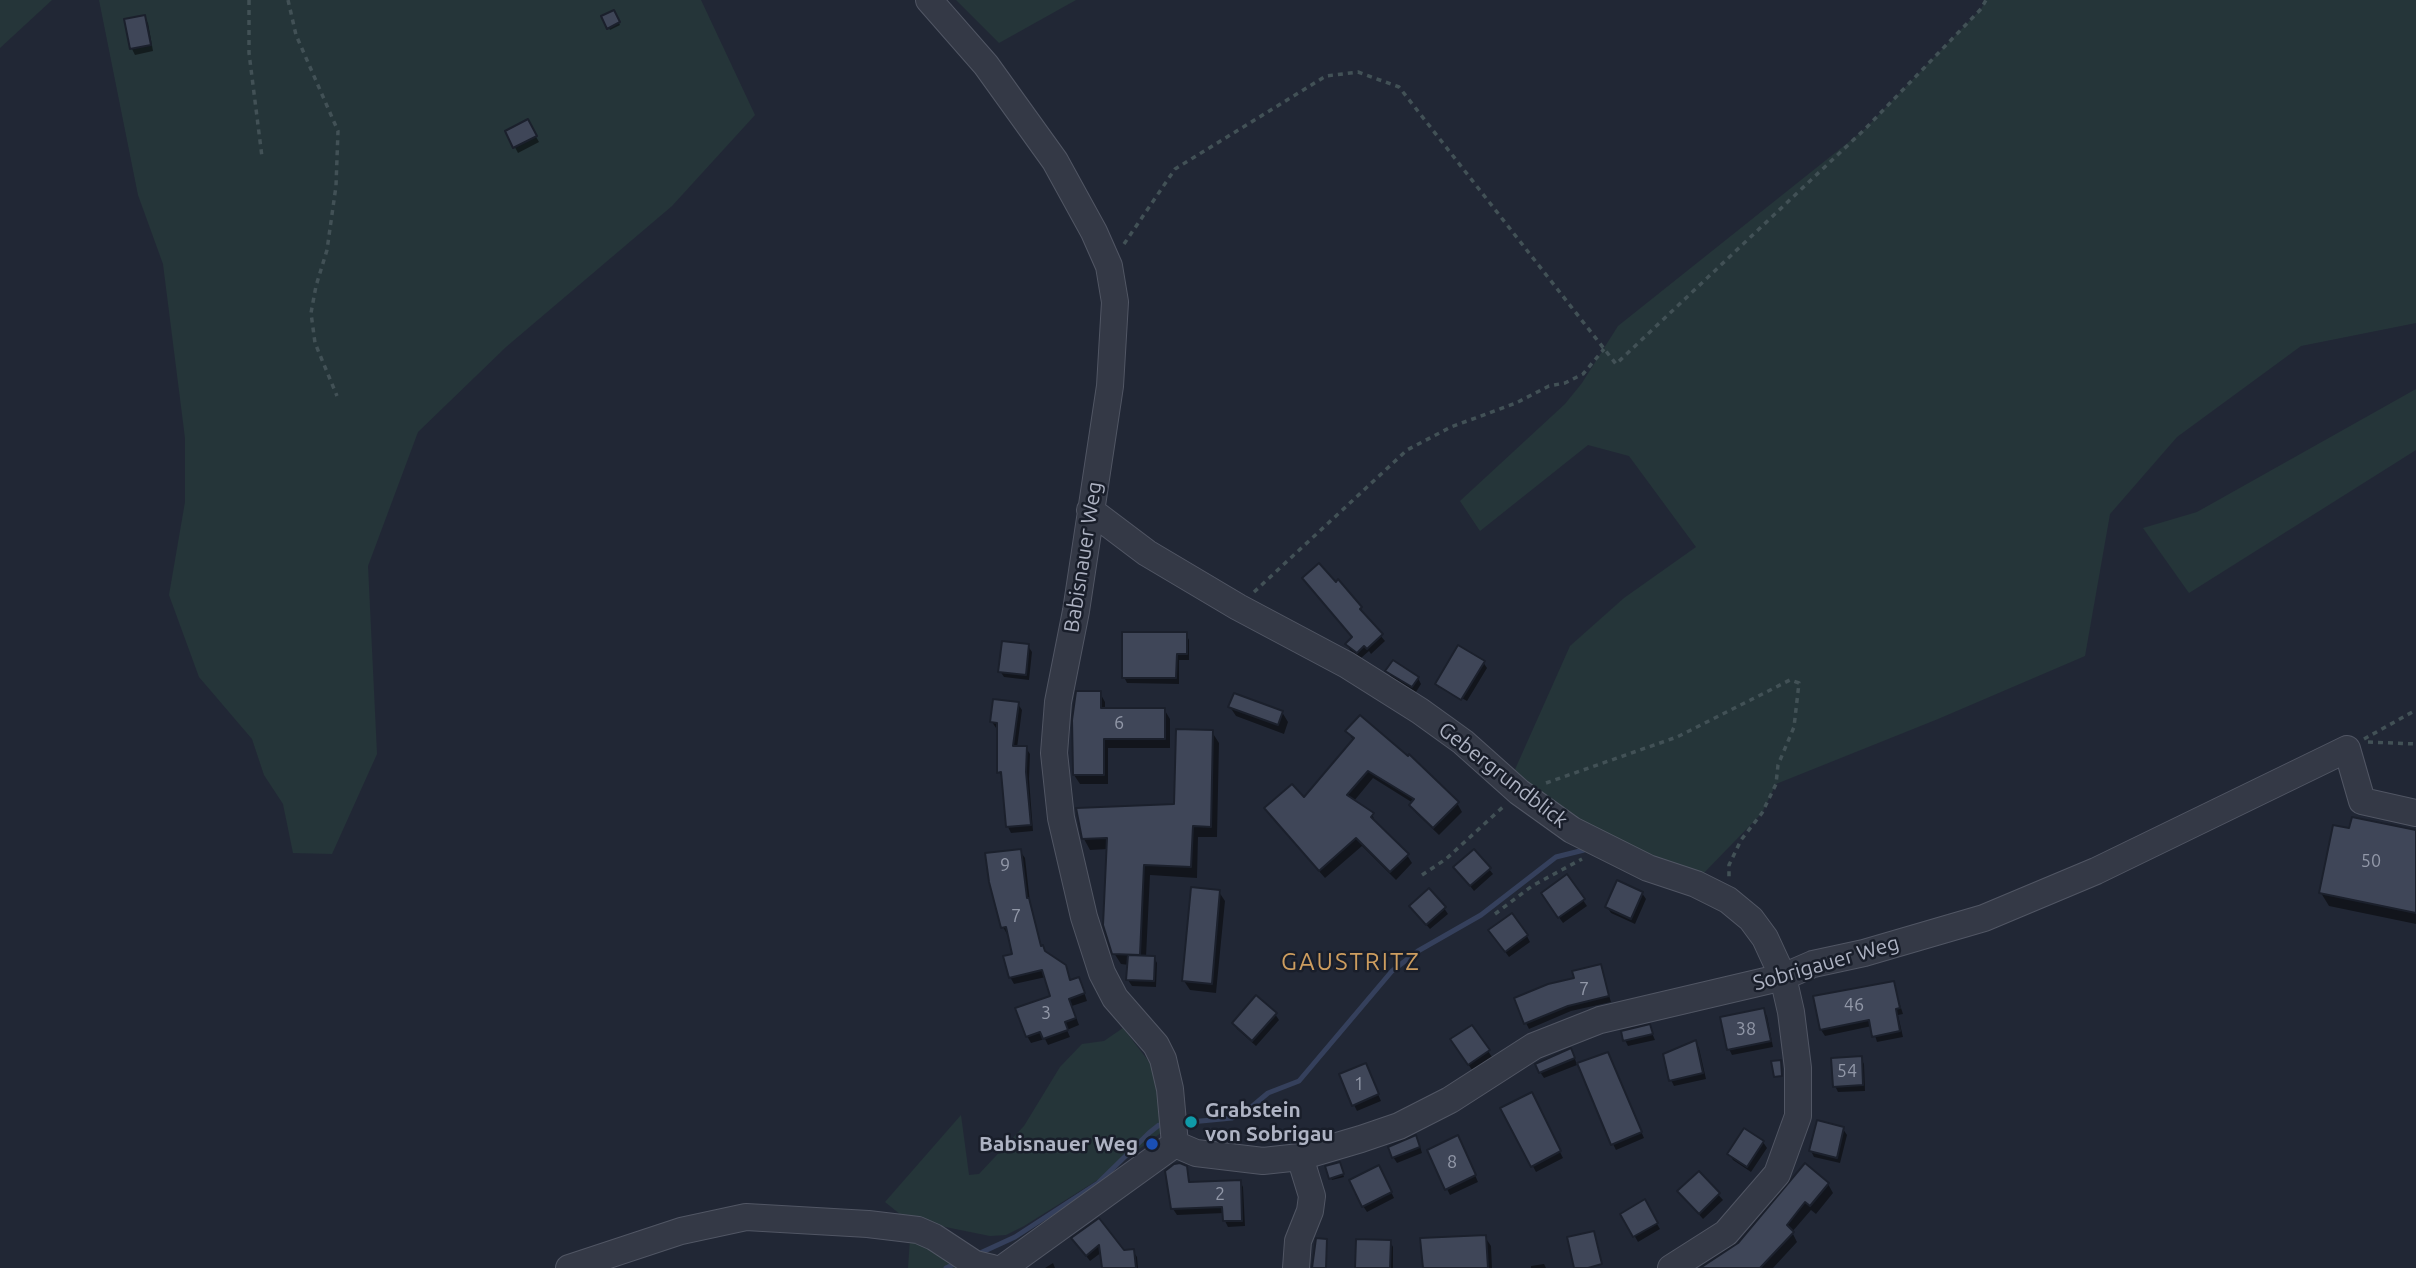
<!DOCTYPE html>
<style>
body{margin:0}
canvas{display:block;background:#212735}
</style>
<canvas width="2416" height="1268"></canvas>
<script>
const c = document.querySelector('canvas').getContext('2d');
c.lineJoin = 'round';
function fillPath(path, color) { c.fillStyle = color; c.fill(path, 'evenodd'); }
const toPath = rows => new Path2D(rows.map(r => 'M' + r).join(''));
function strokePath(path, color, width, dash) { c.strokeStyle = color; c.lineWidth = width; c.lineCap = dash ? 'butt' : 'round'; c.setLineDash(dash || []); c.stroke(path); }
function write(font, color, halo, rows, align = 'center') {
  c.font = font + ' Ubuntu,sans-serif'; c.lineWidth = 5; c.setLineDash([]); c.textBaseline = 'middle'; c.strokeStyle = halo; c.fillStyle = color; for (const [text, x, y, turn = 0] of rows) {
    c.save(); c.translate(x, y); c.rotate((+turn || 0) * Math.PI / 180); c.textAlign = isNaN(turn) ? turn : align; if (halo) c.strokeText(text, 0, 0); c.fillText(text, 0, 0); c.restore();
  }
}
fillPath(toPath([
 [0,0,52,0,0,48],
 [99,0,701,0,755,115,672,206,506,347,418,432,368,566,377,754,332,854,293,853,283,804,264,775,252,739,199,677,169,595,185,502,185,438,163,264,138,195],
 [956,0,1076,0,999,43],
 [1986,0,2416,0,2416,323,2301,346,2177,437,2110,514,2085,656,1938,719,1776,784,1762,813,1700,877,1621,847,1554,805,1513,774,1570,646,1624,598,1696,547,1629,456,1588,445,1480,531,1460,501,1565,404,1582,383,1618,326,1865,129,1981,9],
 [2416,389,2416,450,2189,593,2143,528,2197,512],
 [1123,1028,1150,1063,1160,1088,1162,1132,1096,1181,1024,1226,1006,1235,990,1236,906,1219,885,1202,961,1115,969,1175,979,1174,1024,1126,1060,1067,1082,1044,1104,1041],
 [910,1239,937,1248,964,1268,908,1268]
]), '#253539');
fillPath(toPath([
 [613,12,620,25,610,30,603,17],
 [144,17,148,23,153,51,135,55,132,49],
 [527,121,539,142,518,153,507,132],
 [1305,579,1361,608,1363,615,1385,641,1371,654,1369,651,1361,658,1350,650,1347,644,1353,638],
 [1186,634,1189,640,1189,660,1179,660,1179,684,1127,683,1124,677],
 [1028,646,1032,652,1029,680,1004,677,1000,671],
 [1483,662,1487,668,1467,701,1439,685,1439,688,1437,684],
 [1388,671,1418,678,1421,684,1416,692,1391,677],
 [1100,693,1105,702,1105,710,1164,709,1170,719,1170,748,1108,748,1108,784,1080,784,1074,775],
 [1018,704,1022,710,1017,748,1026,748,1030,754,1029,779,1033,831,1011,833,1008,827,1003,779,999,772,998,728,996,728,992,722],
 [1230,707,1282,712,1288,722,1284,734,1236,716],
 [1347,731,1457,803,1462,812,1439,835,1416,813,1411,805,1413,803,1373,778,1354,801,1372,814,1376,824,1407,855,1412,863,1396,880,1362,846,1325,878,1271,817,1266,809,1304,800,1354,741],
 [1212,732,1219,743,1217,837,1198,837,1197,878,1150,875,1146,957,1154,957,1157,963,1156,987,1132,986,1128,980,1129,965,1121,964,1114,953,1108,849,1090,850,1084,839,1176,806],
 [2351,830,2416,831,2416,924,2329,906,2321,893],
 [1020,851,1025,858,1030,902,1042,948,1047,955,1064,966,1071,982,1082,986,1087,1001,1072,1006,1079,1025,1067,1030,1070,1037,1048,1045,1045,1039,1031,1043,1027,1036,1052,997,1046,977,1014,984,1010,977,1014,955,1009,934,1007,934,1003,927],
 [1455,867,1489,869,1493,874,1474,891],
 [1219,892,1225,901,1216,993,1190,990,1184,981],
 [1642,893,1646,899,1635,924,1611,913,1607,907],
 [1546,899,1583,900,1587,906,1563,923],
 [1444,908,1448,914,1430,929,1415,912],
 [1527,936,1530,942,1509,957,1494,937],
 [1600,966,1611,1002,1571,1011,1529,1029,1526,1023,1576,979],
 [1893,983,1903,1014,1898,1015,1903,1037,1877,1042,1872,1026,1825,1036,1821,1030],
 [1763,1010,1767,1016,1773,1047,1732,1055,1729,1049],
 [1275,1014,1279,1020,1256,1046,1237,1029,1234,1023],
 [1649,1026,1655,1040,1628,1046,1625,1040],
 [1472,1027,1492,1057,1472,1070,1456,1046],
 [1696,1042,1699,1048,1706,1079,1674,1086,1671,1080],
 [1574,1056,1577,1065,1544,1078,1540,1072],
 [1861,1058,1864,1064,1865,1091,1838,1092,1835,1086],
 [1610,1060,1644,1138,1616,1150,1613,1144],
 [1368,1071,1381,1101,1357,1111,1354,1105],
 [1534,1100,1563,1158,1536,1172,1502,1109],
 [1843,1129,1847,1135,1840,1163,1814,1157,1811,1151],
 [1763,1142,1767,1148,1751,1172,1733,1160,1729,1154],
 [1419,1143,1422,1153,1397,1163,1393,1157],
 [1461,1143,1478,1182,1450,1195,1447,1189],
 [1340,1166,1344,1177,1332,1180,1331,1178],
 [1185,1168,1191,1184,1240,1181,1243,1187,1245,1226,1228,1227,1225,1221,1224,1213,1177,1215,1173,1209],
 [1382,1173,1394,1198,1367,1212,1363,1206],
 [1699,1173,1723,1200,1703,1219,1679,1192],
 [1828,1184,1833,1193,1816,1214,1811,1210,1792,1232,1797,1242,1773,1268,1713,1268],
 [1644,1202,1660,1229,1638,1242,1622,1214],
 [1098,1221,1123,1252,1133,1251,1137,1257,1138,1268,1104,1268,1102,1252,1090,1261,1077,1244],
 [1485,1237,1491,1246,1492,1268,1424,1268],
 [1390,1241,1393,1247,1393,1268,1356,1268],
 [1053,1263,1055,1268,1045,1268],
 [1544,1264,1546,1268,1531,1268,1531,1266]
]), '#0007');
strokePath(toPath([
 [1180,1123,1232,1118,1249,1109,1268,1093,1299,1081,1392,971,1418,951,1481,915,1556,857,1584,850],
 [978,1254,1015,1237,1098,1183,1149,1133,1159,1125,1167,1125],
 [946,1268,959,1262]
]), '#35405c', 5);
const building = toPath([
 [614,10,620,22,607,29,601,16,614,10],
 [145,15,151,45,130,49,124,19,145,15],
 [528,119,537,136,513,148,505,131,528,119],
 [1319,563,1336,582,1338,579,1362,607,1360,609,1383,634,1367,649,1364,646,1357,653,1345,644,1352,637,1302,578,1319,563],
 [1122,632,1187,632,1187,654,1177,654,1176,678,1122,678,1122,632],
 [1002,641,1029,644,1026,675,998,672,1002,641],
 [1458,645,1485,661,1461,700,1435,684,1458,645],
 [1393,660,1419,677,1412,687,1385,671,1393,660],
 [1076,691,1101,691,1101,708,1165,708,1165,739,1104,739,1104,775,1073,775,1072,720,1076,691],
 [1234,693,1283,711,1278,725,1228,707,1234,693],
 [993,699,1019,702,1013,746,1027,746,1026,772,1031,825,1006,827,1001,772,997,773,997,723,990,722,993,699],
 [1360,715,1408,756,1409,754,1459,802,1433,828,1409,805,1414,799,1368,771,1347,795,1374,813,1371,817,1409,854,1390,872,1356,838,1319,871,1264,808,1292,784,1304,797,1354,738,1345,731,1360,715],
 [1176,729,1213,730,1211,827,1193,826,1191,867,1144,865,1140,955,1112,954,1103,925,1107,838,1082,839,1076,808,1174,804,1176,729],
 [2352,817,2416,830,2416,913,2319,893,2333,825,2349,828,2352,817],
 [1021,849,1027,898,1029,898,1041,946,1043,945,1045,951,1066,965,1070,980,1079,977,1085,993,1069,999,1076,1018,1065,1022,1068,1030,1043,1039,1040,1032,1026,1037,1015,1008,1050,996,1042,970,1009,978,1003,956,1012,954,1006,927,1001,928,989,882,985,853,1021,849],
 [1474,849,1491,868,1470,886,1453,867,1474,849],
 [1567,874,1585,899,1558,918,1541,893,1567,874],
 [1617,880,1643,892,1631,919,1605,907,1617,880],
 [1191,887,1220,890,1212,984,1182,981,1191,887],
 [1429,888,1446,907,1426,925,1409,906,1429,888],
 [1512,913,1528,935,1505,952,1488,930,1512,913],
 [1128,955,1155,956,1154,981,1126,980,1128,955],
 [1601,964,1609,996,1568,1006,1524,1024,1514,998,1548,984,1574,978,1572,971,1601,964],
 [1894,981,1900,1008,1896,1009,1900,1031,1872,1037,1869,1020,1820,1030,1813,996,1894,981],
 [1256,995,1277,1013,1252,1041,1232,1023,1256,995],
 [1764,1008,1771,1041,1727,1050,1720,1017,1764,1008],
 [1650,1024,1653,1034,1623,1041,1621,1031,1650,1024],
 [1472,1025,1490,1050,1468,1065,1450,1039,1472,1025],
 [1696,1040,1703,1073,1669,1081,1663,1054,1696,1040],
 [1571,1048,1575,1058,1539,1073,1535,1064,1571,1048],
 [1608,1052,1642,1132,1611,1145,1577,1063,1608,1052],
 [1862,1056,1863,1085,1833,1087,1831,1058,1862,1056],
 [1781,1060,1782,1076,1774,1077,1771,1061,1781,1060],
 [1366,1063,1379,1094,1352,1106,1339,1074,1366,1063],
 [1532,1092,1561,1151,1531,1167,1500,1108,1532,1092],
 [1817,1120,1844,1127,1837,1158,1809,1151,1817,1120],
 [1744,1128,1764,1141,1747,1167,1727,1154,1744,1128],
 [1416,1135,1420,1147,1392,1158,1388,1147,1416,1135],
 [1458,1135,1476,1175,1445,1190,1427,1150,1458,1135],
 [1340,1162,1344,1174,1329,1179,1325,1166,1340,1162],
 [1180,1163,1187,1166,1189,1182,1241,1180,1242,1221,1223,1221,1222,1207,1171,1209,1165,1171,1174,1164,1180,1163],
 [1805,1163,1829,1183,1810,1206,1805,1202,1787,1225,1794,1232,1760,1268,1700,1268,1738,1243,1805,1163],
 [1379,1165,1392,1192,1362,1207,1349,1180,1379,1165],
 [1699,1171,1720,1193,1699,1214,1677,1191,1699,1171],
 [1645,1199,1658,1223,1633,1237,1620,1214,1645,1199],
 [1099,1218,1124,1250,1134,1249,1136,1268,1102,1268,1099,1245,1086,1256,1071,1238,1099,1218],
 [1594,1231,1602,1264,1588,1268,1574,1268,1567,1237,1594,1231],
 [1486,1235,1488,1268,1423,1268,1420,1238,1486,1235],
 [1316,1238,1327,1239,1326,1268,1312,1268,1316,1238],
 [1356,1239,1391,1240,1390,1268,1355,1268,1356,1239]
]);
fillPath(building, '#3f4658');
strokePath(building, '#1b202c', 2);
const minor = toPath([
 [929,0,986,65,1055,161,1094,232,1109,266,1115,302,1110,386,1076,611,1058,702,1054,753,1061,818,1084,917,1102,973,1115,998,1156,1045,1163,1059,1170,1089,1175,1144],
 [1090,510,1147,553,1238,607,1347,665,1420,711,1463,742,1519,792,1572,830,1648,868,1696,884,1728,900,1751,919,1765,938,1783,977,1791,1012,1798,1068,1798,1116,1777,1174,1726,1233,1671,1268],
 [1175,1144,1196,1153,1263,1161,1300,1157,1361,1139,1399,1126,1450,1100,1534,1046,1600,1020,1783,977,1813,964,1864,953,1984,918,2096,871,2347,749,2362,801,2416,813],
 [569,1268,681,1231,746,1217,868,1224,918,1230,934,1237,975,1264,992,1268],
 [1003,1268,1175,1144],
 [1296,1268,1298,1241,1310,1211,1312,1196,1300,1157]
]);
strokePath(minor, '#515664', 28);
strokePath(toPath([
 [249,0,249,53,262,157],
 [288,0,296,35,338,131,336,186,327,250,316,286,311,313,315,343,337,396],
 [1124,244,1175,169,1326,76,1358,72,1399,87,1616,364,1865,129,1981,9,1986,0],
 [1254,592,1407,450,1451,427,1516,403,1549,386,1565,383,1583,374,1604,349],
 [2364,739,2416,710],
 [2368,742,2416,744],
 [1546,783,1677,737,1790,680,1799,683,1794,727,1778,765,1776,784,1762,813,1741,840,1729,865,1729,877],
 [1422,875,1446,859,1504,806],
 [1495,914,1532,886,1582,859]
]), '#425156', 3.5, [5, 5]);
strokePath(minor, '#343946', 26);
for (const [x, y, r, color] of [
 [1191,1122,7,"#0f9aa8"],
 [1152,1144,7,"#1a4fb4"]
]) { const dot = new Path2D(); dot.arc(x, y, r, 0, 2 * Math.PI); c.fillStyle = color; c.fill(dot); strokePath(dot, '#191e2a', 2.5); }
write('18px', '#9298a8', null, [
 ["6",1119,723],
 ["50",2371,861],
 ["9",1005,865],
 ["7",1016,916],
 ["7",1584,989],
 ["46",1854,1005],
 ["3",1046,1013],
 ["38",1746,1029],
 ["54",1847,1071],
 ["1",1359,1084],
 ["8",1452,1162],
 ["2",1220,1194]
]);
write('21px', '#aeb3c3', '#191e2a', [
 ["Babisnauer Weg",1083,557,-81],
 ["Gebergrundblick",1503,775,38],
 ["Sobrigauer Weg",1826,963,-16]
]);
write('bold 21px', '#aeb3c3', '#191e2a', [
 ["Grabstein",1205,1110],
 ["von Sobrigau",1205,1134],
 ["Babisnauer Weg",1138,1144,"right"]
], 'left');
c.letterSpacing = '2px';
write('24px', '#cd9d5f', '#191e2a', [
 ["GAUSTRITZ",1351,962]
]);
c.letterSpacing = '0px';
</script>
